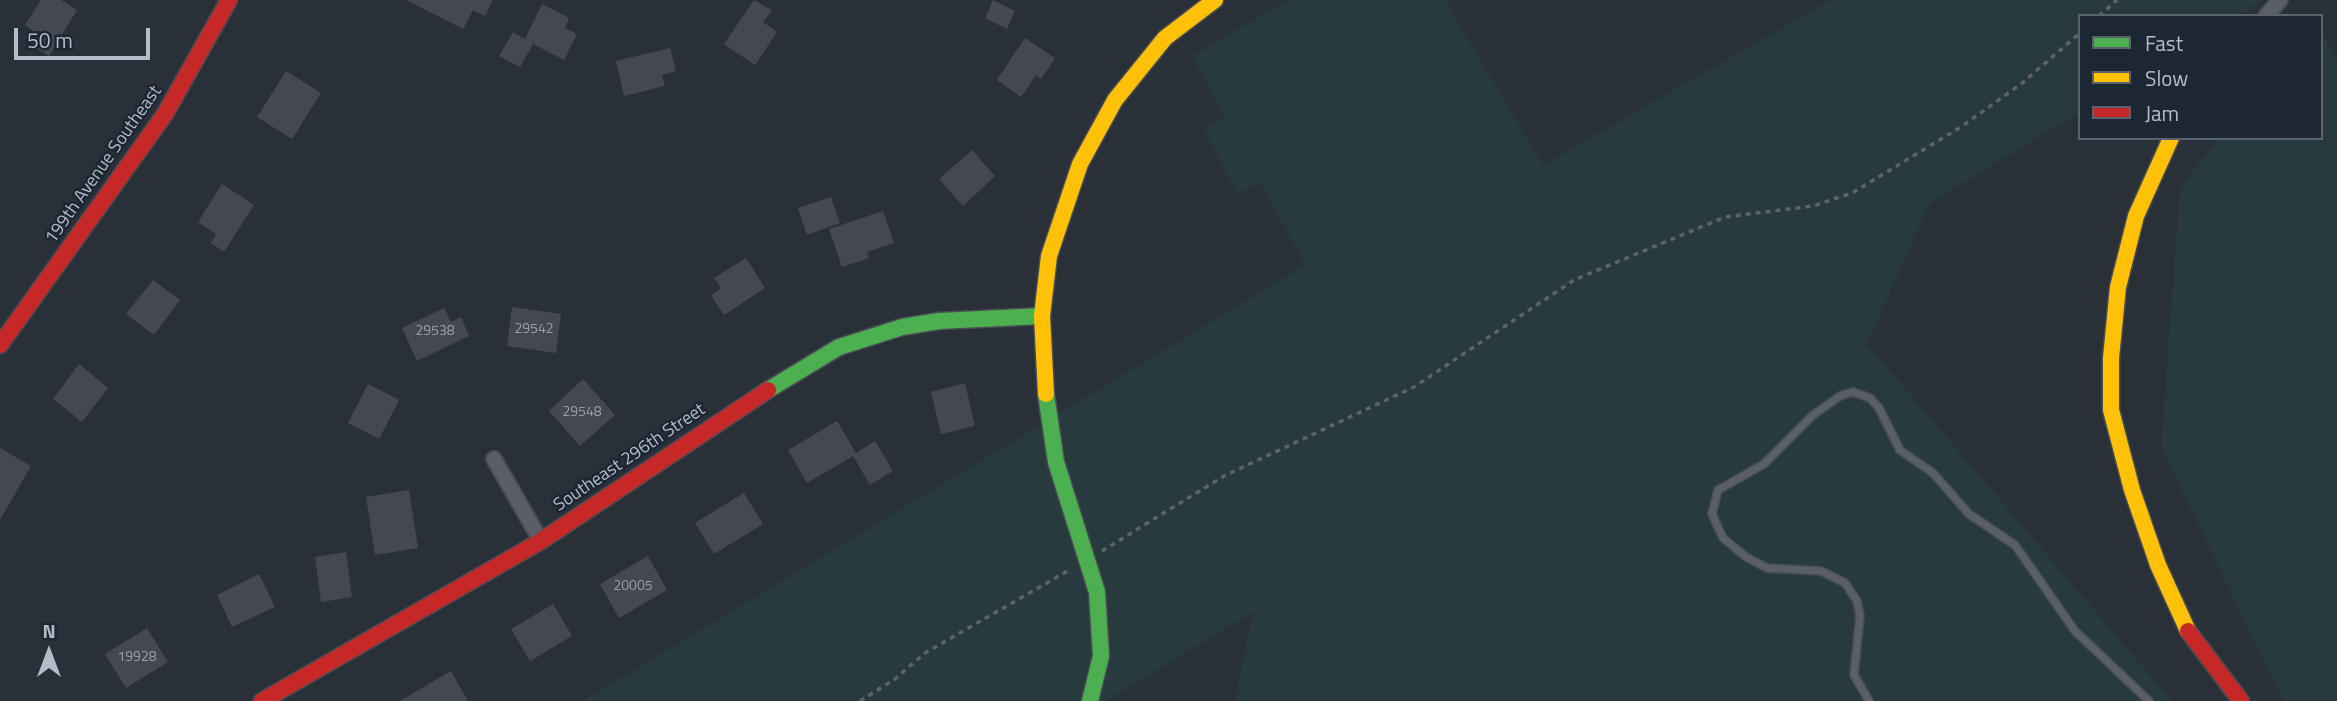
<!DOCTYPE html>
<style>
body{margin:0}
#map{position:relative;width:2337px;height:701px;overflow:hidden;background:#2a3038;font-family:"Titillium Web",sans-serif}
canvas{display:block}
.legend{position:absolute;left:2078px;top:14px;width:245px;height:126px;box-sizing:border-box;background:#1d2633;border:2px solid #59626f;margin:0;padding:9px 12px;list-style:none;font-size:21px;color:#b4bcc9}
.legend li{display:flex;align-items:center;gap:14px;height:35px}
.legend b{width:35px;border:2px solid #59626f}
.north{position:absolute;left:14px;top:617px;width:70px;height:70px;-webkit-text-stroke:5px #1d2633;paint-order:stroke;rotate:0deg;font-size:19px;font-weight:700;line-height:28px;text-align:center;color:#b4bcc9}
.north::after{content:'';display:block;margin:auto;width:24px;height:32px;background:#b4bcc9;clip-path:polygon(50% 0,100% 100%,50% 72%,0 100%)}
.scale{position:absolute;left:14px;top:28px;width:136px;height:32px;box-sizing:border-box;border:4px solid #b4bcc9;border-top:0;padding-left:9px;font-size:21px;line-height:24px;white-space:nowrap;color:#b4bcc9;-webkit-text-stroke:5px #1d2633;paint-order:stroke}
</style>
<div id="map">
<canvas width="2337" height="701"></canvas>
<ul class="legend">
<li><b style="height:9px;background:#4caf50"></b>Fast</li>
<li><b style="height:9px;background:#ffc107"></b>Slow</li>
<li><b style="height:9px;background:#c62828"></b>Jam</li>
</ul>
<div class="north">N</div>
<div class="scale">50 m</div>
</div>
<script>
const c = document.querySelector('canvas').getContext('2d');
c.lineJoin = 'round';
function fillPath(path, color) { c.fillStyle = color; c.fill(path, 'evenodd'); }
const toPath = rows => new Path2D(rows.map(r => 'M' + r).join(''));
function strokePath(path, color, width, dash) { c.strokeStyle = color; c.lineWidth = width; c.lineCap = dash ? 'butt' : 'round'; c.setLineDash(dash || []); c.stroke(path); }
function write(font, color, halo, rows, align = 'center') {
  c.font = font + ' "Titillium Web",sans-serif'; c.lineWidth = 5; c.setLineDash([]); c.textBaseline = 'middle'; c.strokeStyle = halo; c.fillStyle = color; for (const [text, x, y, turn = 0] of rows) {
    c.save(); c.translate(x, y); c.rotate((+turn || 0) * Math.PI / 180); c.textAlign = isNaN(turn) ? turn : align; if (halo) c.strokeText(text, 0, 0); c.fillText(text, 0, 0); c.restore();
  }
}
fillPath(toPath([
 [1288,0,1445,0,1543,165,1831,0,2263,0,2237,16,2080,16,2080,112,1930,203,1867,344,2172,701,1235,701,1253,612,1106,701,583,701,1305,265,1260,182,1237,194,1203,128,1225,117,1192,56],
 [2321,29,2337,61,2337,701,2283,701,2161,447,2180,188,2219,138,2321,138]
]), '#273a3e');
fillPath(toPath([
 [41,0,61,0,77,10,49,56,28,43,35,32,25,25],
 [406,0,493,0,485,16,473,10,463,29],
 [754,0,772,10,763,22,777,32,755,65,724,44],
 [993,0,1015,11,1007,29,985,18],
 [542,4,569,18,565,28,577,34,564,60,533,44,520,67,499,56,513,32,525,39],
 [1025,38,1055,58,1041,79,1036,75,1021,97,997,80],
 [670,48,676,71,662,75,665,86,624,96,616,61],
 [286,71,321,93,292,139,257,117],
 [972,150,995,176,963,206,939,179],
 [222,184,254,205,224,252,211,243,216,234,198,222],
 [831,197,840,223,807,235,798,208],
 [883,211,894,243,867,252,869,258,842,267,829,229],
 [746,258,765,288,724,315,711,295,721,288,714,278],
 [153,280,180,300,154,335,126,314],
 [512,307,561,314,556,353,507,346],
 [444,308,451,322,461,317,469,336,417,361,402,328],
 [79,364,108,388,82,422,53,399],
 [583,379,615,415,580,446,549,411],
 [965,383,975,426,941,434,931,392],
 [368,384,399,400,379,439,348,423],
 [837,421,856,453,875,441,893,471,870,485,853,456,807,483,788,450],
 [0,448,31,466,0,520],
 [409,490,418,548,375,555,366,497],
 [744,493,763,524,714,554,695,523],
 [346,552,352,597,321,602,315,557],
 [648,556,667,590,619,618,600,584],
 [259,574,275,607,232,627,217,595],
 [553,604,572,636,530,661,511,629],
 [147,628,168,662,126,688,105,654],
 [451,671,468,701,400,701]
]), '#444950');
const lane = toPath([
 [1869,701,1854,675,1860,616,1857,601,1845,583,1821,571,1767,568,1746,557,1723,538,1712,514,1718,490,1764,464,1813,415,1840,396,1853,392,1870,398,1879,408,1900,450,1933,473,1969,514,2015,545,2075,631,2149,701]
]);
const street = toPath([
 [2266,16,2280,0],
 [494,459,541,541]
]);
const fast = toPath([
 [768,390,839,347,902,327,939,321,1042,316],
 [1046,394,1056,462,1097,592,1101,656,1090,701]
]);
const slow = toPath([
 [2171,138,2136,216,2118,287,2111,358,2111,410,2132,490,2158,565,2188,631],
 [1046,394,1042,316,1049,256,1080,164,1115,100,1165,38,1215,0]
]);
const jam = toPath([
 [0,345,165,114,229,0],
 [2188,631,2241,701],
 [262,701,541,541,768,390]
]);
strokePath(lane, '#484c53', 10);
strokePath(street, '#484c53', 18);
strokePath(fast, '#484c53', 19);
strokePath(slow, '#484c53', 19);
strokePath(jam, '#484c53', 19);
strokePath(toPath([
 [2099,16,2117,0],
 [1102,551,1224,476,1414,387,1574,280,1725,217,1813,206,1852,193,1961,127,2021,84,2080,33],
 [860,701,895,679,925,653,1071,569]
]), '#5d636a', 3.5, [5, 5]);
strokePath(lane, '#5a5e66', 7);
strokePath(street, '#5a5e66', 14);
strokePath(fast, '#4caf50', 16);
strokePath(slow, '#ffc107', 16);
strokePath(jam, '#c62828', 16);
write('14px', '#989fab', null, [
 ["29542",534,330],
 ["29538",435,332],
 ["29548",582,413],
 ["20005",633,587],
 ["19928",137,658]
]);
write('18px', '#b4bcc9', '#1d2633', [
 ["199th Avenue Southeast",104,165,-55],
 ["Southeast 296th Street",630,458,-34]
]);
</script>
